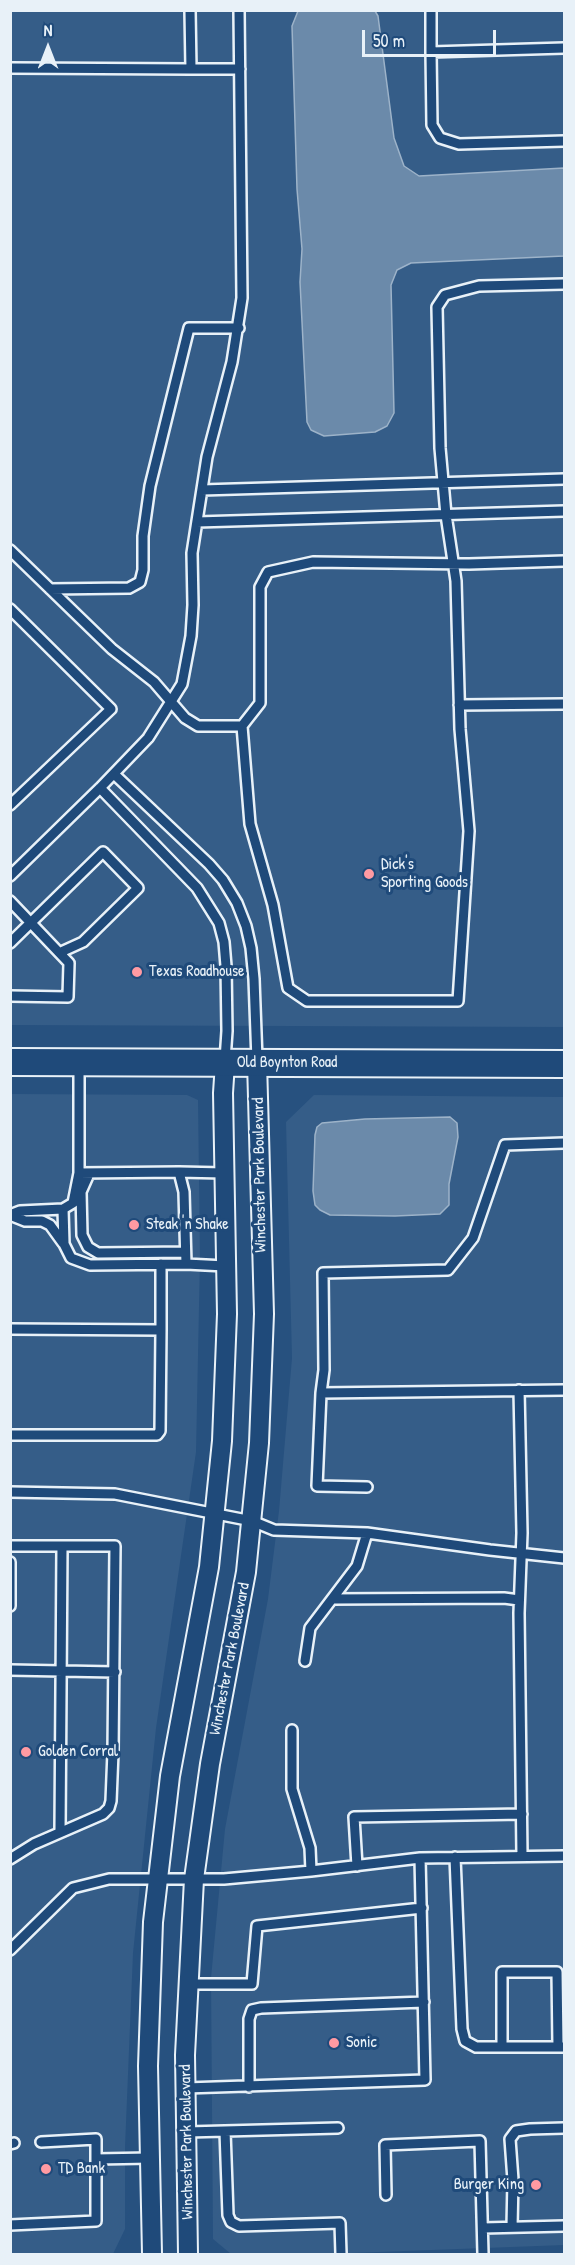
<!DOCTYPE html>
<style>
body{margin:0}
#map{position:relative;width:575px;height:2265px;overflow:hidden;background:#27517f;font-family:"Patrick Hand",sans-serif}
canvas{display:block}
.frame{position:absolute;inset:0;border:12px solid #e8f1f8;pointer-events:none}
.north{position:absolute;left:18px;top:18px;width:60px;height:60px;-webkit-text-stroke:4px #1f4a7a;paint-order:stroke;rotate:0deg;font-size:16px;font-weight:700;line-height:24px;text-align:center;color:#e8f1f8}
.north::after{content:'';display:block;margin:auto;width:21px;height:27px;background:#e8f1f8;clip-path:polygon(50% 0,100% 100%,50% 72%,0 100%)}
.scale{position:absolute;left:362px;top:30px;width:134px;height:27px;box-sizing:border-box;border:3px solid #e8f1f8;border-top:0;padding-left:8px;font-size:18px;line-height:21px;white-space:nowrap;color:#e8f1f8;-webkit-text-stroke:4px #1f4a7a;paint-order:stroke}
</style>
<div id="map">
<canvas width="575" height="2265"></canvas>
<div class="frame"></div>
<div class="north">N</div>
<div class="scale">50 m</div>
</div>
<script>
const c = document.querySelector('canvas').getContext('2d');
c.lineJoin = 'round';
function fillPath(path, color) { c.fillStyle = color; c.fill(path, 'evenodd'); }
const toPath = rows => new Path2D(rows.map(r => 'M' + r).join(''));
function strokePath(path, color, width, dash) { c.strokeStyle = color; c.lineWidth = width; c.lineCap = dash ? 'butt' : 'round'; c.setLineDash(dash || []); c.stroke(path); }
function write(font, color, halo, rows, align = 'center') {
  c.font = font + ' "Patrick Hand",sans-serif'; c.lineWidth = 6; c.setLineDash([]); c.textBaseline = 'middle'; c.strokeStyle = halo; c.fillStyle = color; for (const [text, x, y, turn = 0] of rows) {
    c.save(); c.translate(x, y); c.rotate((+turn || 0) * Math.PI / 180); c.textAlign = isNaN(turn) ? turn : align; if (halo) c.strokeText(text, 0, 0); c.fillText(text, 0, 0); c.restore();
  }
}
fillPath(toPath([
 [11,11,564,11,564,1027,11,1025],
 [11,1094,187,1095,198,1100,200,1258,196,1452,156,1728,133,1953,125,2147,125,2229,113,2254,11,2254],
 [314,1095,564,1097,564,2245,326,2254,231,2254,213,2239,211,1978,225,1829,268,1599,279,1511,292,1358,286,1122]
]), '#355d88');
const water = toPath([
 [298,11,375,11,378,16,394,138,404,166,419,176,564,168,564,256,411,263,397,270,391,285,394,413,387,426,375,432,324,436,311,430,307,422,300,282,302,249,297,189,292,26,298,11],
 [450,1117,457,1123,458,1137,449,1184,449,1205,440,1214,395,1216,330,1215,320,1210,315,1205,313,1191,315,1135,317,1127,322,1123,365,1119,450,1117]
]);
fillPath(water, '#6b8aaa');
strokePath(water, '#9db3c9', 1.5);
const lane = toPath([
 [431,10,431,52,564,48],
 [431,52,432,125,440,138,459,144,564,141],
 [10,68,191,69,190,10],
 [191,69,240,69],
 [202,490,564,479],
 [197,522,564,511],
 [10,550,112,649,154,682,185,718,198,726,242,726,260,703,260,587,268,572,313,562,469,564,564,561],
 [50,589,129,588,140,582,143,570,143,536,150,486,189,328,239,328],
 [10,609,111,709,10,805],
 [459,705,564,704],
 [242,726,250,824,273,905,288,988,307,1001,458,1001,469,831,460,729,456,581,446,515,440,448,437,307,445,295,479,286,564,284],
 [114,774,209,864,223,880,237,903,246,926,251,948,254,979,257,1060],
 [100,788,197,888,219,923,224,942,226,966,227,1031,225,1060],
 [10,876,100,788,148,738,182,684,191,636,193,605,192,553,207,457,232,362,242,298,239,10],
 [10,901,69,963,68,997,10,996],
 [10,943,103,852,138,888,83,942,61,952],
 [179,1172,224,1173],
 [79,1173,179,1172,184,1192,186,1264],
 [89,1174,81,1192,82,1235,88,1247,98,1253,185,1252],
 [63,1209,64,1244,71,1258,90,1265,186,1264,225,1266],
 [10,1215,20,1211,63,1209,73,1203,79,1173,79,1065],
 [10,1215,25,1221,42,1221,50,1225,63,1243],
 [161,1264,161,1330],
 [10,1329,161,1330,160,1431,157,1435,10,1435],
 [519,1390,522,1533,519,1613,522,1856],
 [321,1393,324,1370,323,1273,448,1270,473,1238,505,1145,564,1143],
 [367,1487,317,1486,321,1393,564,1390],
 [10,1492,115,1494,252,1521,274,1530,367,1533,490,1550,564,1558],
 [10,1546,115,1546,113,1752,111,1801,109,1808,103,1814,34,1844,10,1859],
 [10,1562,10,1606],
 [332,1599,504,1598,519,1600],
 [305,1661,310,1628,357,1566,367,1533],
 [10,1670,115,1672],
 [292,1730,292,1789,310,1848,311,1871],
 [60,1831,62,1546],
 [455,1857,462,2029,465,2041,476,2047,564,2047],
 [357,1866,354,1817,522,1814],
 [10,1950,73,1888,109,1879,224,1879,311,1871,420,1858,564,1856],
 [187,1984,252,1984,257,1926,422,1908],
 [502,2047,502,1972,557,1972,558,2046],
 [249,2087,249,2019,252,2010,261,2008,424,2002],
 [186,2088,425,2080,420,1858],
 [225,2131,228,2215,231,2222,239,2226,340,2223,341,2254],
 [187,2132,338,2128],
 [10,2144,14,2143],
 [96,2159,150,2158],
 [386,2195,385,2145,480,2141,483,2254],
 [10,2225,96,2221,96,2139,41,2142],
 [512,2227,513,2180,510,2139,516,2131,530,2129,564,2128],
 [483,2228,564,2226]
]);
const street = toPath([
 [152,2254,148,2066,153,1922,170,1776,209,1567,222,1441,227,1314,223,1093,225,1063],
 [188,2254,185,2055,194,1879,210,1764,246,1572,259,1443,264,1314,257,1062]
]);
const secondary = toPath([
 [10,1062,564,1064]
]);
strokePath(lane, '#e8f1f8', 14);
strokePath(street, '#e8f1f8', 22);
strokePath(secondary, '#e8f1f8', 30);
strokePath(lane, '#1f4a7a', 9);
strokePath(street, '#1f4a7a', 18);
strokePath(secondary, '#1f4a7a', 26);
for (const [x, y, r, color] of [
 [369,874,6,"#ff9aa2"],
 [137,972,6,"#ff9aa2"],
 [134,1225,6,"#ff9aa2"],
 [26,1752,6,"#ff9aa2"],
 [334,2043,6,"#ff9aa2"],
 [46,2169,6,"#ff9aa2"],
 [536,2185,6,"#ff9aa2"]
]) { const dot = new Path2D(); dot.arc(x, y, r, 0, 2 * Math.PI); c.fillStyle = color; c.fill(dot); strokePath(dot, '#1f4a7a', 2); }
write('16px', '#e8f1f8', '#1f4a7a', [
 ["Dick's",381,865],
 ["Sporting Goods",381,883],
 ["Texas Roadhouse",149,972],
 ["Steak 'n Shake",146,1225],
 ["Golden Corral",38,1752],
 ["Sonic",346,2043],
 ["TD Bank",58,2169],
 ["Burger King",524,2185,"right"]
], 'left');
write('16px', '#e8f1f8', '#1f4a7a', [
 ["Old Boynton Road",287,1063],
 ["Winchester Park Boulevard",260,1175,-91],
 ["Winchester Park Boulevard",230,1659,-79],
 ["Winchester Park Boulevard",187,2142,-91]
]);
</script>
